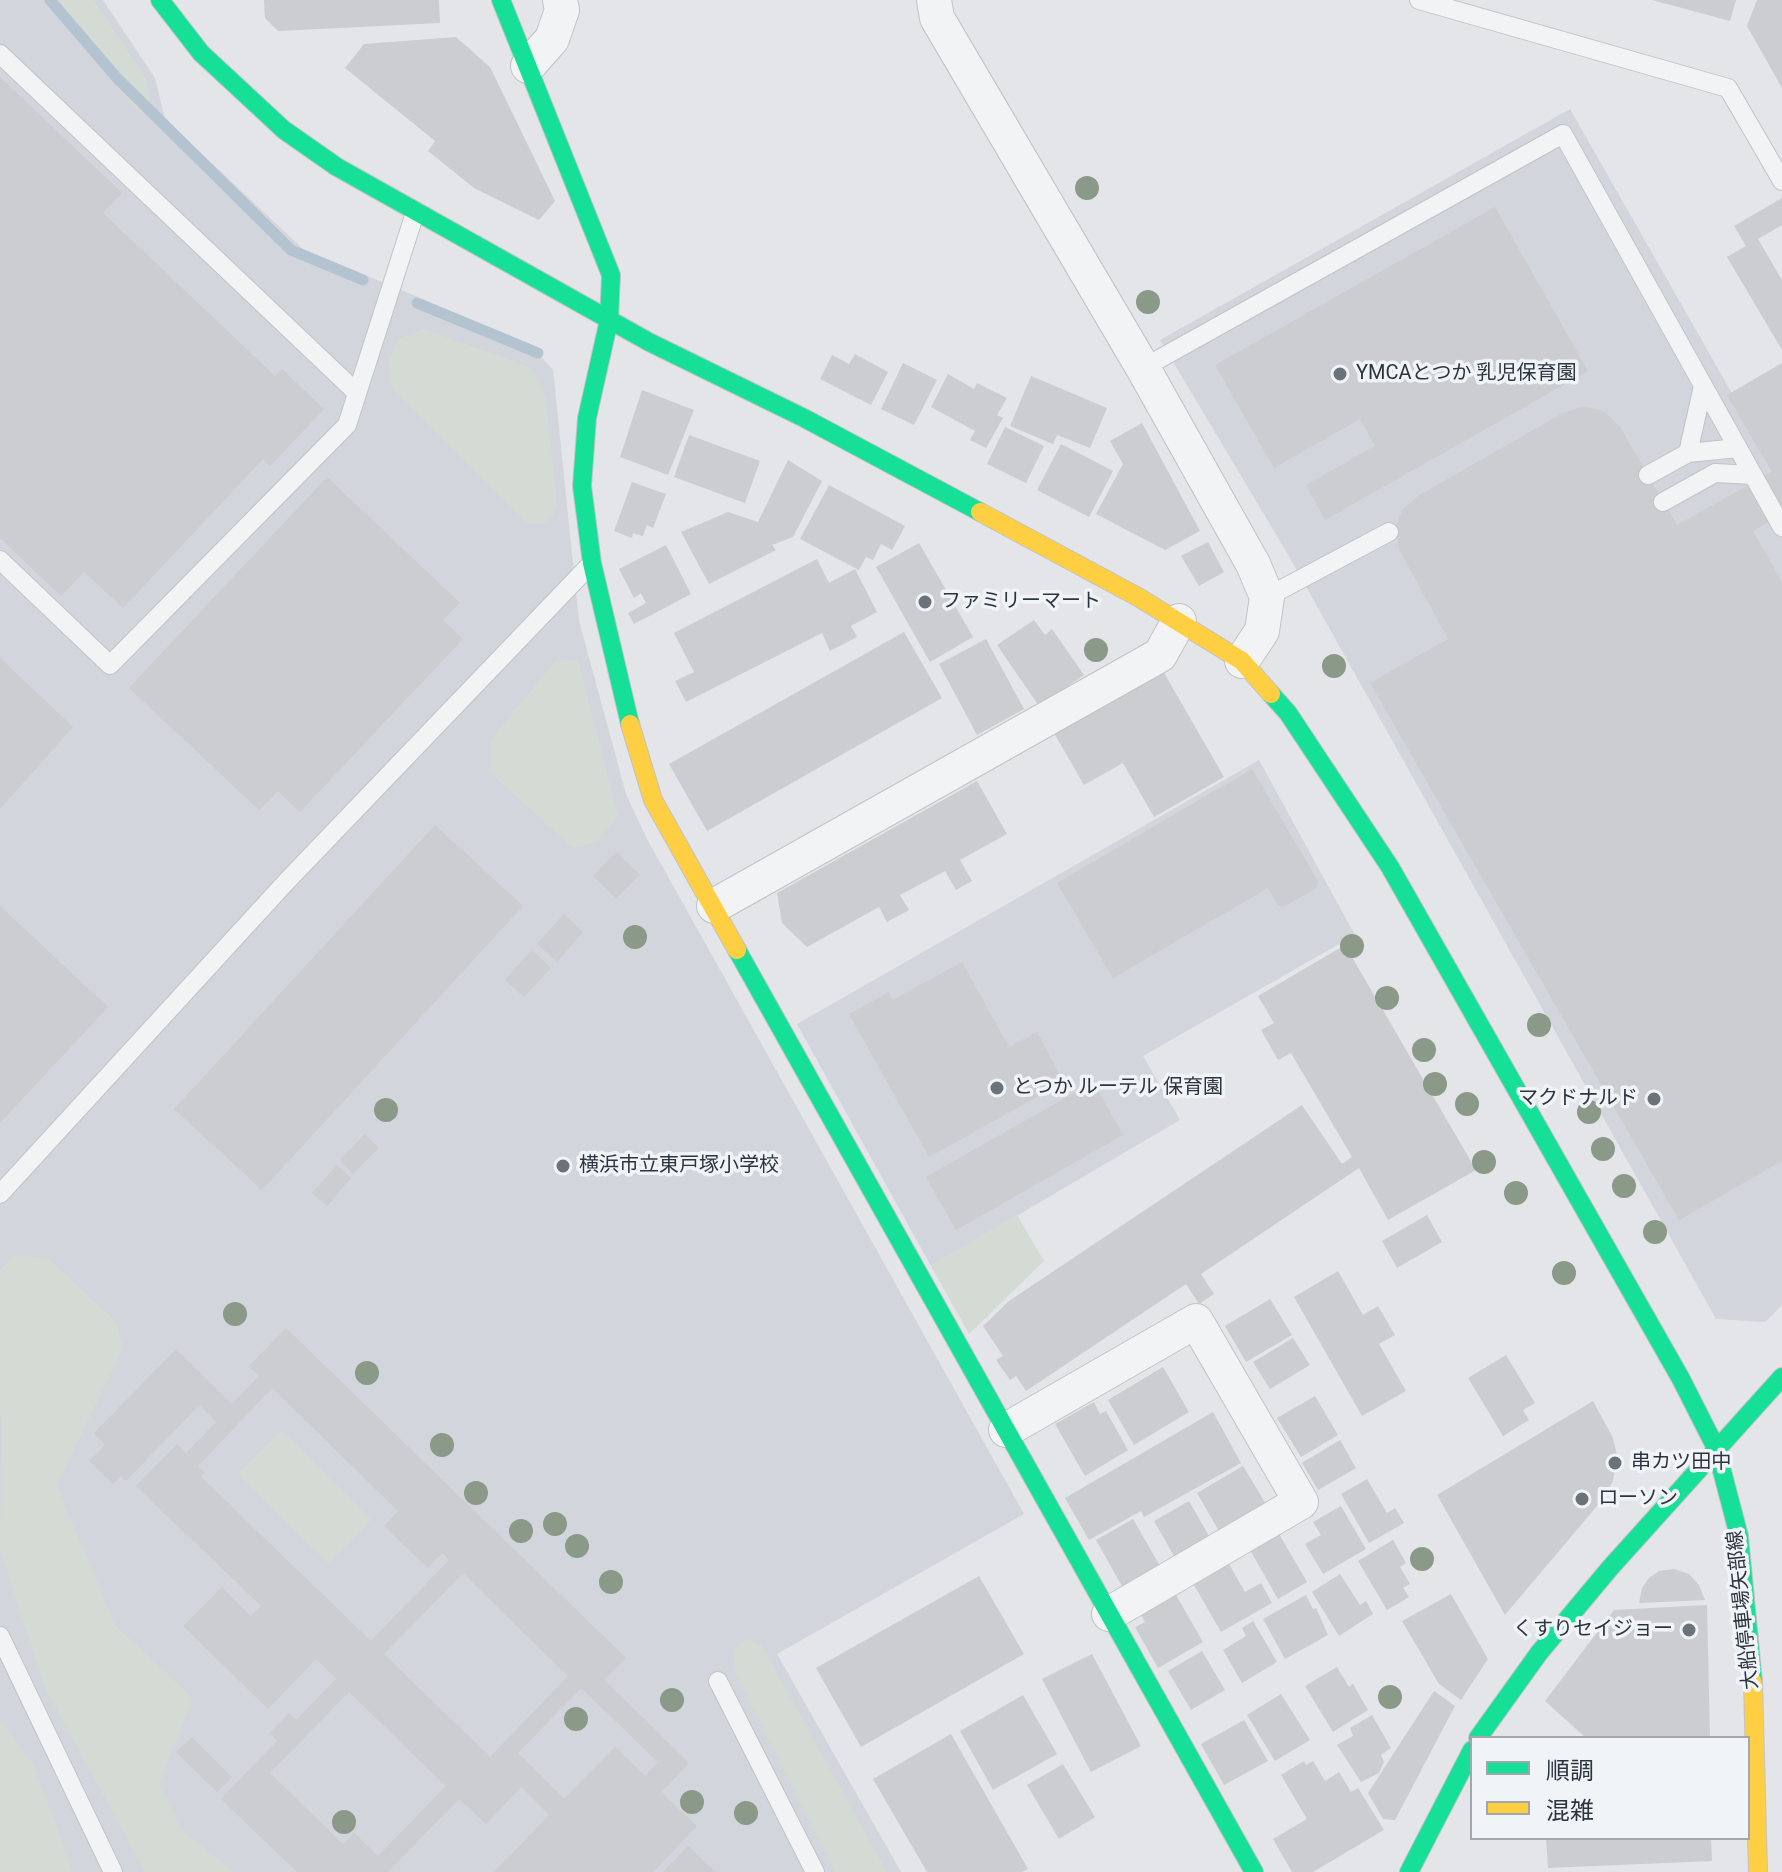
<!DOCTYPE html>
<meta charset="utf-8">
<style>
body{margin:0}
#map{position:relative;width:1782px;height:1872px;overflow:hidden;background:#e3e5e8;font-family:Roboto,"Noto Sans JP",sans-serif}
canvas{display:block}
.legend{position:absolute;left:1470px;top:1736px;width:280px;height:104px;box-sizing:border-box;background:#f1f4f6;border:2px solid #a2a7ad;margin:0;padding:10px 14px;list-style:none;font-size:24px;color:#2b343f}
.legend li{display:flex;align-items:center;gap:16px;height:40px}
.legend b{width:40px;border:2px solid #a2a7ad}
</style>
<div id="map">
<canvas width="1782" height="1872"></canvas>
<ul class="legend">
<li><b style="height:10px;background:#16e098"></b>順調</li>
<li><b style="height:10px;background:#ffcf43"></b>混雑</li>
</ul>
</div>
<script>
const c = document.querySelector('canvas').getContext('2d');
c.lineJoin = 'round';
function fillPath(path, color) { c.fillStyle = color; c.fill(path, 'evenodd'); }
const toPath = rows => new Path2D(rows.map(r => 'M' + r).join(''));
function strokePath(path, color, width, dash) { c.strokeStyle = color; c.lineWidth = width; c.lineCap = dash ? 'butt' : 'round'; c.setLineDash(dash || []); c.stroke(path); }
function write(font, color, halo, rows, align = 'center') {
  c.font = font + ' Roboto,"Noto Sans JP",sans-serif'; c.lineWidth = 7; c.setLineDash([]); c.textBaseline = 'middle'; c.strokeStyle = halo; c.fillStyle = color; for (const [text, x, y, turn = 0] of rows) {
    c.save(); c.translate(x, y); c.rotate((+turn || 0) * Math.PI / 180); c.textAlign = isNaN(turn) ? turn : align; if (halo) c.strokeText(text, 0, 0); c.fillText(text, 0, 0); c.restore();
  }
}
fillPath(toPath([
 [0,0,103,0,155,78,165,119,303,249,530,344,553,370,579,621,626,794,647,839,1024,1514,777,1654,901,1872,0,1872],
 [1570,109,1782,481,1782,1305,1765,1322,1716,1319,1290,558,1160,340],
 [1259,760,1355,935,1143,1056,1180,1120,931,1266,797,1024]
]), '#d2d5db');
fillPath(toPath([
 [44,0,94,0,146,78,153,114,139,112],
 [424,329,532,368,546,398,557,506,548,524,527,524,393,389,388,364,398,339],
 [578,660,618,816,597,842,573,848,491,773,491,740,555,661],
 [1017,1215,1044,1261,969,1334,931,1266],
 [14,1255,49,1259,116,1322,123,1348,57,1485,115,1625,193,1698,159,1783,183,1831,234,1872,145,1872,45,1688,0,1548,2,1418,0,1412,0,1270],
 [281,1430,372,1519,329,1564,238,1474],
 [746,1640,762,1646,887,1872,835,1872,736,1675,733,1650],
 [0,1720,34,1765,73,1872,0,1872]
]), '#d4dbd4');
strokePath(toPath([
 [50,0,117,78,291,250,363,280],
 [417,303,538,353]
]), '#b4c3d0', 11);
fillPath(toPath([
 [264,0,439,0,440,23,278,31,265,18],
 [1652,0,1736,0,1730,21],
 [1757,0,1782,0,1782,88,1747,26],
 [456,37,490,67,555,201,539,220,474,188,428,151,435,141,345,68,364,44],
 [0,77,122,193,103,213,275,376,282,369,324,409,270,466,263,459,123,608,84,572,61,596,0,538],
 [1782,198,1782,225,1758,239,1782,280,1782,350,1727,257,1746,246,1734,226],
 [1495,207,1588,371,1325,520,1306,485,1375,446,1360,419,1274,468,1215,365],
 [855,354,888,372,871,405,820,379,832,355,849,364],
 [903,363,937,380,914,425,881,409],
 [1782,363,1782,514,1753,531,1782,582,1782,1161,1679,1220,1370,683,1448,639,1399,549,1396,527,1402,510,1418,496,1563,413,1584,406,1605,412,1620,427,1677,525,1772,472,1727,395],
 [948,374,974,389,977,383,1007,398,997,415,1003,418,986,448,970,440,975,431,931,407],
 [1031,376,1107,408,1090,448,1057,435,1053,444,1010,426],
 [642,390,694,410,668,475,620,457],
 [1142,423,1200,531,1165,550,1096,514,1123,464,1110,441],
 [1005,427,1044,446,1026,483,987,464],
 [689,435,760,461,745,503,674,477],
 [1061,444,1113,471,1089,517,1037,490],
 [788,460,822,481,793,537,772,545,776,550,709,584,681,532,728,512,758,522],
 [327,477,460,603,443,620,463,639,300,812,278,791,259,810,129,688],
 [632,482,666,494,653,528,647,525,643,536,633,533,632,538,614,531],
 [829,485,905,526,892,550,881,544,873,560,866,557,859,570,800,539],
 [1208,542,1224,572,1199,586,1181,556],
 [919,543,973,637,930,662,876,567],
 [666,545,691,594,634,624,628,613,646,603,641,593,634,598,619,569],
 [817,559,829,583,855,569,877,612,851,626,857,637,830,651,822,633,686,702,675,681,694,672,674,633],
 [1034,620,1045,635,1052,629,1084,675,1039,706,997,645],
 [904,632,942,698,707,831,669,764],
 [986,639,1024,709,977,735,939,664],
 [0,658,73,727,0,809],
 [1163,671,1224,777,1154,817,1123,763,1084,785,1054,733],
 [1252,769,1318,881,1317,888,1283,907,1278,905,1268,888,1113,978,1057,883],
 [977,781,1007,834,960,860,972,881,956,890,945,871,900,895,909,910,887,922,879,907,807,947,782,923,777,893],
 [435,825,523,906,262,1190,174,1109],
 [616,852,640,875,616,899,593,876],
 [0,906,108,1007,0,1123],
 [564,914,583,932,557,962,537,944],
 [1345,945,1476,1170,1388,1220,1359,1168,1201,1274,1214,1294,1199,1304,1186,1284,1026,1391,1016,1376,1010,1380,996,1360,1003,1356,983,1326,1009,1301,1302,1105,1342,1164,1352,1157,1291,1053,1278,1060,1261,1030,1274,1023,1258,996],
 [532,950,551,968,524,997,505,980],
 [962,962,1009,1047,1037,1032,1064,1082,929,1157,849,1014,889,992,893,1000],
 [1093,1082,1123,1135,956,1230,926,1177],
 [365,1134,379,1148,353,1174,340,1160],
 [337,1165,351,1178,327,1206,312,1193],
 [1427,1215,1442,1242,1397,1268,1382,1241],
 [1338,1271,1363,1315,1378,1306,1395,1335,1379,1344,1406,1391,1362,1416,1294,1297],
 [1270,1299,1292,1335,1246,1362,1225,1326],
 [286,1328,626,1658,604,1680,689,1763,661,1792,697,1826,653,1872,494,1872,549,1815,521,1787,486,1824,459,1799,388,1872,297,1872,221,1799,277,1741,270,1733,289,1713,296,1720,336,1679,316,1659,268,1709,183,1626,222,1587,251,1616,261,1606,136,1486,177,1444,186,1453,216,1422,199,1405,126,1481,121,1476,113,1484,89,1461,105,1445,94,1433,176,1349,232,1404,259,1376,249,1366],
 [272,1388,398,1511,384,1526,428,1568,442,1553,449,1560,371,1641,201,1477,205,1473,198,1466],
 [463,1573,568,1676,490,1757,384,1654],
 [581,1688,658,1762,645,1776,615,1747,564,1799,518,1753],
 [349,1692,446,1786,378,1856,354,1833,343,1844,270,1773],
 [1293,1338,1310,1365,1270,1389,1253,1362],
 [1506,1355,1535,1403,1523,1410,1529,1420,1503,1436,1468,1378],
 [1163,1367,1189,1412,1134,1445,1108,1400],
 [1315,1396,1338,1435,1301,1457,1277,1418],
 [1593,1401,1613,1438,1618,1459,1612,1483,1597,1506,1505,1615,1437,1495],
 [1094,1402,1100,1414,1106,1411,1128,1450,1085,1476,1055,1424],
 [1213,1412,1241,1463,1144,1517,1141,1511,1089,1540,1065,1498],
 [1340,1440,1356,1468,1318,1490,1302,1463],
 [1243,1466,1266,1504,1219,1531,1197,1493],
 [1367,1479,1387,1513,1395,1508,1404,1523,1369,1543,1341,1494],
 [1189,1501,1209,1536,1174,1556,1154,1521],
 [1341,1506,1366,1549,1323,1574,1305,1544,1321,1535,1313,1522],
 [1133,1519,1160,1566,1123,1588,1096,1540],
 [1279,1534,1307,1582,1278,1599,1250,1550],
 [1393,1540,1406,1563,1400,1567,1410,1584,1403,1588,1409,1597,1387,1610,1358,1561],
 [1229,1564,1245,1592,1261,1583,1272,1603,1221,1632,1194,1585],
 [1674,1569,1689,1574,1699,1585,1705,1600,1639,1603,1642,1588,1649,1578,1659,1571],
 [1340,1574,1360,1605,1366,1601,1373,1614,1339,1636,1312,1592],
 [979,1576,1024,1654,861,1747,816,1668],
 [1451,1594,1488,1659,1461,1700,1439,1684,1402,1621],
 [1176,1595,1203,1642,1158,1668,1135,1627,1145,1622,1141,1615],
 [1306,1595,1313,1609,1316,1608,1328,1635,1285,1659,1263,1619],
 [1707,1605,1710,1738,1586,1738,1545,1701,1614,1610],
 [1253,1621,1277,1662,1242,1683,1223,1650,1246,1636,1242,1628],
 [1202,1651,1225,1690,1191,1710,1168,1671],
 [1092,1654,1141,1746,1091,1772,1042,1679],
 [1337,1667,1349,1687,1353,1684,1368,1710,1333,1732,1305,1686],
 [1434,1691,1455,1706,1395,1820,1383,1819,1368,1793],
 [1281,1694,1310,1740,1275,1761,1247,1715],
 [1023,1695,1057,1754,993,1790,960,1731],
 [1372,1715,1391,1748,1381,1755,1384,1762,1379,1773,1361,1782,1337,1745,1353,1736,1350,1728],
 [1244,1720,1268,1761,1224,1785,1201,1744],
 [951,1734,1028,1869,1022,1872,927,1872,873,1779],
 [192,1737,232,1777,217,1792,176,1752],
 [1304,1761,1306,1765,1313,1761,1325,1781,1339,1772,1351,1792,1358,1788,1384,1830,1313,1872,1292,1872,1273,1839,1307,1819,1281,1775],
 [1063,1764,1095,1817,1059,1839,1027,1785],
 [1546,1838,1711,1838,1712,1861,1548,1868],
 [688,1846,716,1872,663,1872]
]), '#cbcdd0');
const lane = toPath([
 [1419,0,1728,88,1782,181],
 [0,54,357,393],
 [1143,368,1563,134,1782,527],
 [1688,453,1703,386],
 [1648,475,1688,453,1738,448],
 [1663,502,1715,473,1753,475],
 [0,560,110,665,347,425,415,213],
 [1267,597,1389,532],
 [0,1194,286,882,590,565],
 [0,1636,113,1872],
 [718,1681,815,1872]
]);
const street = toPath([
 [934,0,937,18,1143,368,1253,564,1267,597,1262,631,1242,661],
 [528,66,552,39,562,10,560,0],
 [714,906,1160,655,1179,621],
 [1006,1430,1196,1321,1301,1502,1109,1614]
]);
const fast = toPath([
 [160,0,201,53,284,130,337,167,649,342,804,418,980,512],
 [501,0,611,275,609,320,587,418,582,486,592,563,630,724],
 [1271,694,1288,713,1390,867,1681,1379,1716,1448,1739,1536,1753,1682],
 [737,950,1254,1872],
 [1478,1738,1539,1653,1610,1568,1782,1377],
 [1409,1872,1472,1750]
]);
const slow = toPath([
 [980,512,1138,597,1242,661,1271,694],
 [630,724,653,800,737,950],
 [1753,1682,1758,1872]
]);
strokePath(lane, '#c1c3c6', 20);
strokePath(street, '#c1c3c6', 36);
strokePath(fast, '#c1c3c6', 20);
strokePath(slow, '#c1c3c6', 20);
strokePath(lane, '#f2f3f5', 18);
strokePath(street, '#f2f3f5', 34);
strokePath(fast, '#16e098', 18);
strokePath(slow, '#ffcf43', 18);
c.fillStyle = '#8a9988';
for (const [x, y] of [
 [1087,188],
 [1148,302],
 [1096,650],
 [1334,666],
 [635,937],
 [1352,946],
 [1387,998],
 [1539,1025],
 [1424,1050],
 [1435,1084],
 [1467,1104],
 [386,1110],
 [1589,1112],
 [1603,1149],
 [1484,1162],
 [1624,1186],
 [1516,1193],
 [1655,1232],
 [1564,1273],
 [235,1314],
 [367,1373],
 [442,1445],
 [476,1493],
 [555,1524],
 [521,1531],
 [577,1546],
 [1422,1559],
 [611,1582],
 [1390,1697],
 [672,1700],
 [576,1719],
 [692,1802],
 [746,1813],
 [344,1822]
]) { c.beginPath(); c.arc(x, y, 12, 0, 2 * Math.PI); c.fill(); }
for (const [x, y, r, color] of [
 [1340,374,8,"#6b727a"],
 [925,602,8,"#6b727a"],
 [997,1088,8,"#6b727a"],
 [1654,1099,8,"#6b727a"],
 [563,1166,8,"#6b727a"],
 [1615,1463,8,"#6b727a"],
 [1582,1499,8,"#6b727a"],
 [1689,1630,8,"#6b727a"]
]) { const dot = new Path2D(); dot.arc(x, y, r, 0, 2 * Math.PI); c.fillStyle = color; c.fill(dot); strokePath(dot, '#f1f4f6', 3); }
write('20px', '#2b343f', '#f1f4f6', [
 ["YMCAとつか 乳児保育園",1356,374],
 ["ファミリーマート",941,602],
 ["とつか ルーテル 保育園",1013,1088],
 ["マクドナルド",1638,1099,"right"],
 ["横浜市立東戸塚小学校",579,1166],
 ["串カツ田中",1631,1463],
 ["ローソン",1598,1499],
 ["くすりセイジョー",1673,1630,"right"]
], 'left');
write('20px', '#2b343f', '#f1f4f6', [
 ["大船停車場矢部線",1744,1610,-96]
]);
</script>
